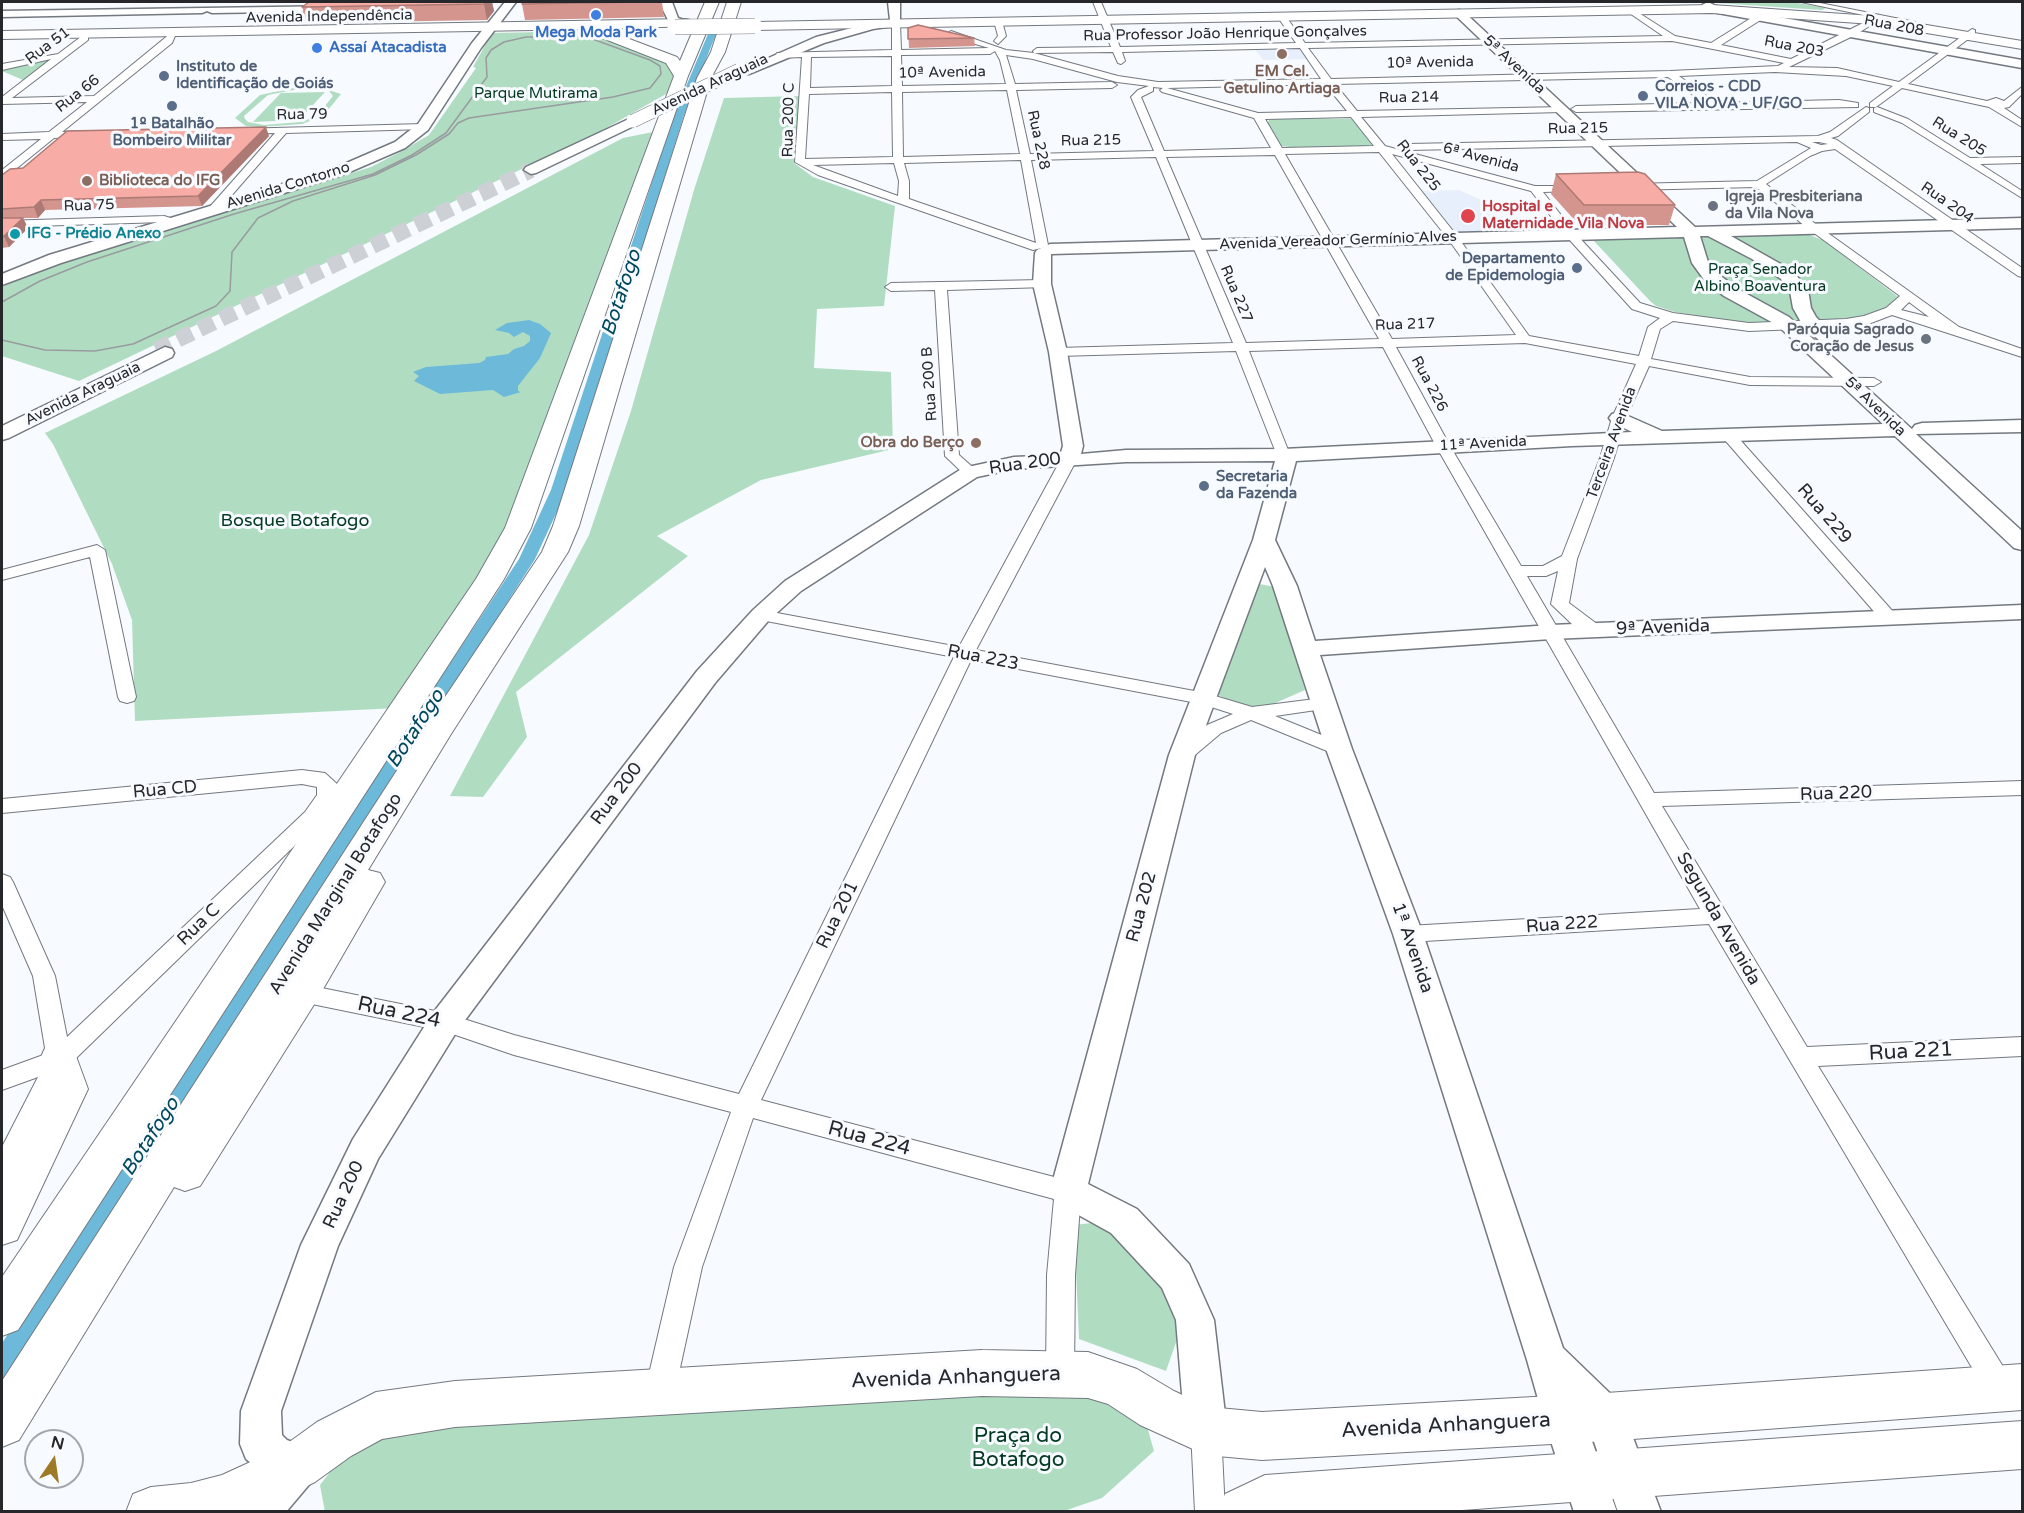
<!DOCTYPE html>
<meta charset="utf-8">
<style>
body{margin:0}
#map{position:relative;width:2024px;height:1513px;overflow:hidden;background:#f7fafe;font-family:"Varela Round",sans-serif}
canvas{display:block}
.frame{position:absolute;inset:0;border:3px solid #25272b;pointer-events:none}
.north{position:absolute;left:24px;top:1429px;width:60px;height:60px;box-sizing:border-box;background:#f7fafe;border:2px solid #a3a6aa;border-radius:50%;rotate:13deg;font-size:16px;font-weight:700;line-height:24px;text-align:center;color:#25272b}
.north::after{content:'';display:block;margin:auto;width:21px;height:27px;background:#9d7a25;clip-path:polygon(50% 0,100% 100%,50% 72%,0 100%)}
</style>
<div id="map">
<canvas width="2024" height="1513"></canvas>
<div class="frame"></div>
<div class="north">N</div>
</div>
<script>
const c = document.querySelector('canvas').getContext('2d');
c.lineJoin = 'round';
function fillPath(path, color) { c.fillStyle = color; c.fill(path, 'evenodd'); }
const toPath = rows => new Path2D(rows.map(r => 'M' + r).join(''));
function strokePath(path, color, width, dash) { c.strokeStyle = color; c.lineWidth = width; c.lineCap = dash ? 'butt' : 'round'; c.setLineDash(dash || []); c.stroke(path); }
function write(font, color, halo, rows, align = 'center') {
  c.font = font + ' "Varela Round",sans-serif'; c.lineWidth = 6; c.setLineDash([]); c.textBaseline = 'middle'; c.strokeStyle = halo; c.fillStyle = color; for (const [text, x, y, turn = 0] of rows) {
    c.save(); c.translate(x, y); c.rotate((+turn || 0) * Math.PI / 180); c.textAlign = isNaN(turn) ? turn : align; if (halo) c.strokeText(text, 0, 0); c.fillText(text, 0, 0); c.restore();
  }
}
fillPath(toPath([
 [1293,47,1301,48,1309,59,1263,60,1254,48],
 [1459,190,1484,201,1507,231,1453,233,1421,191]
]), '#e7effd');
fillPath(toPath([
 [1719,2,1792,2,1826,8,1822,10,1717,3],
 [594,31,672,60,681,76,666,94,601,131,79,381,2,356,2,287,37,269,235,206,287,193,371,167,402,151,429,135,476,68,473,67,492,33],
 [55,57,23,80,2,71,2,69],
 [297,87,322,88,341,94,323,116,302,124,259,127,246,126,235,118,260,95],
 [299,89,321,89,329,91,333,96,317,116,300,122,264,125,248,122,245,119,244,116,268,95],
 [325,92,299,120,253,122,281,93],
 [800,96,794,163,813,177,895,206,884,306,817,309,814,368,891,372,893,449,761,480,657,536,688,556,516,692,527,737,483,797,450,796,589,535,631,411,694,190,724,98],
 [1283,118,1354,119,1374,144,1364,147,1297,148,1282,146,1278,143,1267,123,1269,120],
 [663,130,632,234,490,564,397,708,135,721,132,620,112,564,53,444,45,433,216,351,623,138],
 [1807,234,1823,240,1901,299,1895,305,1860,318,1738,323,1675,312,1656,306,1651,302,1593,240],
 [1253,583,1276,587,1305,690,1273,704,1255,707,1233,702,1214,693],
 [1118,1220,1152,1263,1181,1328,1166,1371,1079,1339,1074,1225],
 [1102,1386,1146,1423,1154,1451,1102,1498,1061,1512,325,1512,320,1485,341,1458,397,1425]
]), '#b0ddc1');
fillPath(toPath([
 [529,320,540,324,551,333,540,358,518,386,518,391,521,392,504,397,493,390,440,394,414,381,419,376,413,372,426,367,479,363,485,360,486,357,508,354,514,349,524,346,530,341,530,336,523,332,514,337,509,333,495,330,507,323]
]), '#6db9d9');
fillPath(toPath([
 [712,31,716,34,684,115,567,490,535,559,12,1377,2,1381,2,1343,519,559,551,490,674,115,708,34,712,31]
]), '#6db9d9');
strokePath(toPath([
 [156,350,531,170]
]), '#cdd0d4', 16, [16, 8]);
const street = toPath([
 [1093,2,1101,2,1120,47,1296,43,1277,16,1281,14,1284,14,1305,43,1663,36,1628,12,1627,10,1631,8,1675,36,1711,43,1756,15,1762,15,1762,19,1721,45,1791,59,1873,18,1876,18,1876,22,1855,35,1789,67,1837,68,1899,82,1972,29,1975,30,1975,34,1908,84,1987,101,1996,98,2004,101,2022,87,2022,94,2009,107,2004,108,2022,120,2022,127,1989,107,1902,88,1876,107,1870,107,1870,103,1893,86,1846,76,1775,72,1679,76,1716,103,1839,100,1858,103,1858,107,1576,112,1571,109,1576,106,1704,103,1668,77,1335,84,1357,111,1565,107,1567,109,1562,112,1361,117,1385,146,1535,186,1583,186,1583,190,1579,191,1543,192,1575,233,1640,303,1673,313,1749,323,1846,319,1864,316,1886,308,1900,296,1810,230,1756,187,1630,190,1625,187,1630,184,1757,181,1811,148,1797,142,1408,150,1403,147,1408,144,1818,136,1830,132,1866,107,1869,108,1869,112,1838,136,1831,138,1837,140,2022,268,2022,277,2018,276,1835,149,1822,151,1810,156,1766,184,1818,226,1959,327,2022,349,2022,357,1892,315,1871,323,1846,327,1749,331,1673,321,1660,329,1651,359,1750,377,1874,378,1881,382,1874,386,1750,385,1649,366,1626,418,1614,458,1577,559,1569,603,1601,627,1604,631,1601,635,1589,635,1573,625,1551,604,1558,571,1546,576,1527,576,1654,793,2022,781,2022,795,1662,806,1807,1047,2022,1037,2022,1056,1818,1066,2010,1378,2015,1388,2010,1398,2000,1402,1990,1398,1709,924,1408,942,1400,940,1397,934,1400,928,1408,926,1700,909,1436,446,1383,347,1249,351,1290,455,1288,458,1278,458,1236,351,1058,356,1051,352,1058,348,1233,343,1156,157,1031,160,1048,245,1046,247,1033,250,818,175,795,162,802,57,780,58,776,55,777,53,892,50,892,23,896,20,900,23,901,50,989,48,948,36,947,34,951,31,1006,50,1034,53,1118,76,1158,82,1321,79,1300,48,1122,52,1125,61,1121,64,1118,63,1113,52,1034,53,1033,51,1037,48,1111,47,1093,2],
 [1672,41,1784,63,1778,66,1670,71,1331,79,1308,48,1672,41],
 [995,51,1000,60,1006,84,902,86,901,55,990,54,995,51],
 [1006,55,1033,59,1117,82,1149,86,1138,90,1131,97,1154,151,1030,154,1016,90,1112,88,1117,85,1112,82,1015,84,1006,55],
 [892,56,892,86,810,88,811,57,892,56],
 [1325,84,1347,111,1258,113,1167,88,1325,84],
 [1153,87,1163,88,1160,90,1162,92,1254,118,1271,148,1164,151,1141,97,1153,91,1153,87],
 [1007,90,1020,154,903,157,902,92,1007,90],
 [892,92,893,157,805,159,809,94,892,92],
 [1351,117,1374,146,1282,148,1265,119,1351,117],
 [1812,142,1819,142,1828,144,1821,145,1812,142],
 [1379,152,1449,240,1516,335,1392,339,1285,154,1379,152],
 [1392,154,1531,191,1567,237,1632,309,1660,318,1648,327,1639,356,1529,336,1457,236,1392,154],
 [1275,155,1379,339,1246,343,1166,157,1275,155],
 [1021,160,1036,243,909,199,909,181,904,163,1021,160],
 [894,163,899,181,898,196,813,165,894,163],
 [1909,302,1929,317,1901,310,1909,302],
 [1525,343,1636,364,1612,418,1600,458,1562,556,1543,566,1521,566,1450,446,1396,347,1525,343],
 [1801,2,1815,2,1915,22,1911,25,1801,2],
 [998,18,1002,21,1006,36,998,44,994,41,998,36,994,21,998,18],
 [171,33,175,36,172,43,62,132,89,131,94,134,93,136,54,138,6,177,2,178,2,170,41,139,2,140,2,134,49,132,87,102,2,104,2,97,51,59,2,70,2,64,58,54,82,36,88,36,88,40,12,98,94,96,171,33],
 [1877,107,1908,119,1970,158,2022,157,2022,163,1980,164,2022,191,2022,198,1902,123,1874,112,1874,108,1877,107],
 [423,124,427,125,427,129,286,133,218,211,210,211,208,209,275,133,241,134,237,133,237,129,423,124],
 [164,216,184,222,178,225,164,222,2,227,2,221,164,216],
 [1042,280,1046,281,1048,284,1046,287,947,290,959,455,978,472,975,475,965,475,945,456,935,290,891,291,885,287,891,283,1042,280],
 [1729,432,1734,433,1896,615,1899,619,1896,623,1884,623,1724,439,1722,436,1724,433,1729,432],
 [1068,456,1076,461,976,650,1205,693,1252,707,1323,698,1330,700,1332,704,1330,708,1275,716,1346,745,1349,749,1346,753,1339,755,1332,753,1251,720,1221,733,1189,760,1182,761,1175,760,1172,755,1175,750,1207,725,1233,714,1202,704,971,660,761,1100,1077,1183,1081,1191,1075,1275,1074,1374,1070,1384,1060,1388,1050,1384,1046,1374,1047,1275,1054,1199,753,1118,702,1267,675,1391,670,1401,660,1405,650,1401,645,1391,674,1267,731,1112,514,1055,444,1031,302,1002,294,999,290,993,294,987,302,984,445,1013,514,1035,739,1094,954,657,761,620,755,619,752,615,755,611,761,610,959,647,1060,461,1068,456],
 [97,545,105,550,136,697,134,701,127,703,120,701,118,697,90,557,2,580,2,570,97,545],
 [302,770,325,773,337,784,337,796,319,822,68,1066,11,1180,2,1183,2,1147,38,1077,2,1090,2,1070,46,1054,33,976,2,905,2,874,10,877,13,882,55,976,67,1037,305,812,317,795,317,787,302,784,2,813,2,799,302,770],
 [1206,1416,1217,1420,1221,1431,1225,1512,1195,1512,1191,1431,1195,1420,1206,1416]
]);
const secondary = toPath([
 [505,2,516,2,481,48,428,130,405,148,345,174,61,263,2,285,2,274,49,255,335,168,395,142,418,124,472,43,505,2],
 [662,2,672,2,678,18,687,21,687,25,669,22,661,6,662,2],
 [888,2,900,2,900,25,873,29,824,43,749,74,741,74,739,71,816,37,872,23,890,20,888,2],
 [1708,2,1716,6,2022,60,2022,68,1712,12,1702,5,1708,2],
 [340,6,346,9,344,11,212,13,207,11,202,13,2,17,2,11,340,6],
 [1459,10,1463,11,1695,227,2022,218,2022,228,1731,236,1793,271,1808,290,1811,308,1816,317,1839,341,1836,345,1830,346,1824,345,1802,324,1793,308,1790,291,1781,279,1752,259,1708,236,1700,236,1708,262,1717,273,1736,288,1789,317,1914,431,1912,429,1915,425,1922,423,2022,420,2022,432,1916,434,2022,531,2022,550,2014,548,1895,436,1572,446,1296,461,1275,540,1297,586,1315,641,1551,625,2022,605,2022,619,1551,639,1320,655,1352,749,1423,934,1563,1348,1620,1403,1661,1512,1618,1512,1590,1430,1587,1427,1617,1512,1574,1512,1544,1420,1527,1360,1393,934,1326,749,1273,586,1265,567,1195,755,1088,1184,1137,1209,1189,1264,1214,1320,1227,1431,1221,1446,1206,1452,1191,1446,1185,1431,1176,1320,1162,1288,1111,1233,1055,1202,1050,1191,1169,755,1253,540,1275,461,1126,462,1014,469,977,477,801,591,769,620,715,683,457,1031,378,1159,338,1246,281,1411,282,1435,287,1440,313,1450,319,1465,313,1480,286,1512,237,1512,243,1497,263,1473,246,1459,240,1444,241,1411,301,1245,353,1139,433,1013,697,671,753,610,785,581,963,468,1014,457,1060,455,1063,446,1049,352,1033,284,1035,253,1037,250,1050,244,1677,227,1455,15,1455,11,1459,10],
 [1684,237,1692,263,1705,281,1724,296,1777,325,1883,424,1662,431,1619,412,1612,414,1609,418,1612,422,1632,432,1283,449,1126,450,1081,454,1083,446,1067,352,1051,284,1051,254,1684,237],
 [633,117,638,118,640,121,638,124,536,173,531,174,524,170,526,167,633,117],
 [165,347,172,349,174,353,172,357,9,438,2,440,2,426,165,347]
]);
const primary = toPath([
 [705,2,719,2,688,76,531,528,504,579,18,1330,2,1336,2,1277,476,579,505,528,674,76,666,63,592,34,592,29,2,39,2,31,686,19,691,20,693,23,691,26,603,29,677,57,680,61,705,2],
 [727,2,741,2,725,52,711,78,579,526,568,552,451,734,368,870,380,873,385,882,315,1003,200,1186,185,1191,174,1187,19,1440,2,1447,2,1381,425,727,542,552,553,526,697,78,711,52,727,2],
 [1712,5,1873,16,2022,41,2022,49,1873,24,1712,13,755,30,748,26,755,22,1712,5],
 [59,1043,73,1048,88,1089,17,1240,2,1245,2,1183,48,1089,40,1059,45,1048,59,1043],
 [982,1350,1088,1352,1137,1369,1174,1391,1208,1407,1262,1412,1606,1393,2022,1364,2022,1410,1606,1441,1262,1460,1206,1455,1140,1425,1108,1404,1088,1398,982,1396,455,1427,382,1439,351,1456,315,1482,255,1512,126,1512,133,1494,151,1487,191,1483,222,1475,281,1448,317,1422,376,1392,455,1381,982,1350],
 [2022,1421,2022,1469,1435,1512,1218,1512,1225,1494,1265,1475,2022,1421]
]);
strokePath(street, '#737981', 2);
strokePath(secondary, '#737981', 3);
strokePath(primary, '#737981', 2);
fillPath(street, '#fff');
fillPath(secondary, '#fff');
fillPath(primary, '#fff');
strokePath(toPath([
 [2,302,40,281,87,262,234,214,373,174,412,155,446,133,487,77,486,58,491,50,504,42,526,37,587,37,650,60,660,66,661,74,650,88,613,97,469,118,458,123,449,134,416,155,375,175,293,201,258,218,232,252,230,291,216,306,133,344,95,351,45,350,2,340]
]), '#989b9f', 1.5);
const secondaryBridge = toPath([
 [633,121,739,70]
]);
const primaryBridge = toPath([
 [675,27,755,26]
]);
strokePath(secondaryBridge, '#737981', 14, []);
strokePath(primaryBridge, '#737981', 16, []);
strokePath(secondaryBridge, '#fff', 13);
strokePath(primaryBridge, '#fff', 15);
fillPath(toPath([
 [309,2,492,2,494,11,487,20,307,23,302,7],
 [662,2,664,17,525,20,522,4],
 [908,28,974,38,975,46,909,48],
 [269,136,202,206,45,210,38,218,23,218,28,228,9,247,2,248,2,175,23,168],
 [1556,174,1675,205,1669,225,1579,225,1551,194]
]), '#d4958e');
fillPath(toPath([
 [486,2,492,2,494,11,487,20,484,4],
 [266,127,269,136,202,206,198,196],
 [41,200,45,210,38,218,34,207],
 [23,218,28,228,9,247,4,236]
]), '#ad7974');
const building = toPath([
 [309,2,486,2,484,4,302,7,309,2],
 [523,2,640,2,522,4,523,2],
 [918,25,974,38,908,39,908,28,918,25],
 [266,127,198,196,41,200,34,207,2,209,2,175,10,169,23,168,67,131,266,127],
 [1638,172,1645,174,1675,205,1584,205,1556,174,1638,172],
 [2,218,23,218,4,236,2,237,2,218]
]);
fillPath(building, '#f7ada5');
strokePath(building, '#ad7974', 1.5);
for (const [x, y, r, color] of [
 [596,15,6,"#3f7fe0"],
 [317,48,6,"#3f7fe0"],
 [1282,54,6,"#8d6e63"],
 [164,76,6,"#5c6f8a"],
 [1643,96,6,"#5c6f8a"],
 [172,106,6,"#5c6f8a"],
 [87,181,6,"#8d6e63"],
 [1713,206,6,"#6b7280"],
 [1468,216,8,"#e0444e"],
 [15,234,6,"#0f9aa8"],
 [1577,268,6,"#5c6f8a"],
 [1926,339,6,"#6b7280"],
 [976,443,6,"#8d6e63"],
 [1204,486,6,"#5c6f8a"]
]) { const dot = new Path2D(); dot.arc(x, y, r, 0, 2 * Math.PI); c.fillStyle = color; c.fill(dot); strokePath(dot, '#f7fafe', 2); }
write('15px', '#25272b', '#f7fafe', [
 ["Avenida Independência",329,17,-1],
 ["Rua 208",1894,26,11],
 ["Rua Professor João Henrique Gonçalves",1225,34,-1],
 ["Rua 51",48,46,-37],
 ["Rua 203",1794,47,11],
 ["10ª Avenida",1430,63,-1],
 ["5ª Avenida",1514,65,43],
 ["10ª Avenida",942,73,-1],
 ["Avenida Araguaia",710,85,-25],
 ["Rua 66",78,94,-38],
 ["Rua 214",1409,98,-1],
 ["Rua 79",302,115,-1],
 ["Rua 200 C",789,120,-89],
 ["Rua 215",1578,129,-1],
 ["Rua 205",1959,137,32],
 ["Rua 228",1038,140,78],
 ["Rua 215",1091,141,-1],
 ["6ª Avenida",1481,158,15],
 ["Rua 225",1418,166,52],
 ["Avenida Contorno",288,186,-17],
 ["Rua 204",1947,203,35],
 ["Rua 75",89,206,-2],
 ["Avenida Vereador Germínio Alves",1338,241,-2],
 ["Rua 227",1236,294,67],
 ["Rua 217",1405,325,-2],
 ["Rua 200 B",930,384,-94],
 ["Rua 226",1429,384,62],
 ["Avenida Araguaia",83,394,-26],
 ["5ª Avenida",1875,407,44],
 ["Terceira Avenida",1612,443,-70],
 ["11ª Avenida",1483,444,-3]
]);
write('bold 15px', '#366cbe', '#f7fafe', [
 ["Mega Moda Park",596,33],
 ["Assaí Atacadista",329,48,"left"]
]);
write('bold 15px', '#4e5e75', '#f7fafe', [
 ["Instituto de",176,67],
 ["Identificação de Goiás",176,84],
 ["Correios - CDD",1655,87],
 ["VILA NOVA - UF/GO",1655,104],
 ["1º Batalhão",172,124,"center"],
 ["Bombeiro Militar",172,141,"center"],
 ["Departamento",1565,259,"right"],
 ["de Epidemologia",1565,276,"right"],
 ["Secretaria",1216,477],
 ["da Fazenda",1216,494]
], 'left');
write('bold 15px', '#785e54', '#f7fafe', [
 ["EM Cel.",1282,72],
 ["Getulino Artiaga",1282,89],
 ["Biblioteca do IFG",99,181,"left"],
 ["Obra do Berço",964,443,"right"]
]);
write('15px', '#023920', '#f7fafe', [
 ["Parque Mutirama",536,94],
 ["Praça Senador",1760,270],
 ["Albino Boaventura",1760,287]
]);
write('bold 15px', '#5b616d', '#f7fafe', [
 ["Igreja Presbiteriana",1725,197],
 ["da Vila Nova",1725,214],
 ["Paróquia Sagrado",1914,330,"right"],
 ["Coração de Jesus",1914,347,"right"]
], 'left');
write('bold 15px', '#be3a42', '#f7fafe', [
 ["Hospital e",1482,207],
 ["Maternidade Vila Nova",1482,224]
], 'left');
write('bold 15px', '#0d838f', '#f7fafe', [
 ["IFG - Prédio Anexo",27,234]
], 'left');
write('18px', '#25272b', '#f7fafe', [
 ["Rua 200",1025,464,-8],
 ["Rua 229",1824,514,49],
 ["9ª Avenida",1663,628,-2],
 ["Rua 223",983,658,11],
 ["Rua CD",165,790,-5],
 ["Rua 200",617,794,-53],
 ["Rua 220",1836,794,-2],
 ["Avenida Marginal Botafogo",336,894,-58],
 ["Rua 202",1142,907,-75],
 ["Rua 201",838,915,-64],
 ["Segunda Avenida",1718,919,60],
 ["Rua C",199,925,-44],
 ["Rua 222",1562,925,-4],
 ["1ª Avenida",1412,948,71],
 ["Rua 200",344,1195,-65]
]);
write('18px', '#023920', '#f7fafe', [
 ["Bosque Botafogo",295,521]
]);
write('italic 20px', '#01475c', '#f7fafe', [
 ["Botafogo",622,293,-72],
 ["Botafogo",416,729,-57],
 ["Botafogo",151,1137,-57]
]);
write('21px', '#25272b', '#f7fafe', [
 ["Rua 224",399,1013,12],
 ["Rua 221",1911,1052,-3],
 ["Rua 224",869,1139,15],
 ["Avenida Anhanguera",956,1378,-2],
 ["Avenida Anhanguera",1446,1426,-3]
]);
write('21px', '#023920', '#f7fafe', [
 ["Praça do",1018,1436],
 ["Botafogo",1018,1460]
]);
</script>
